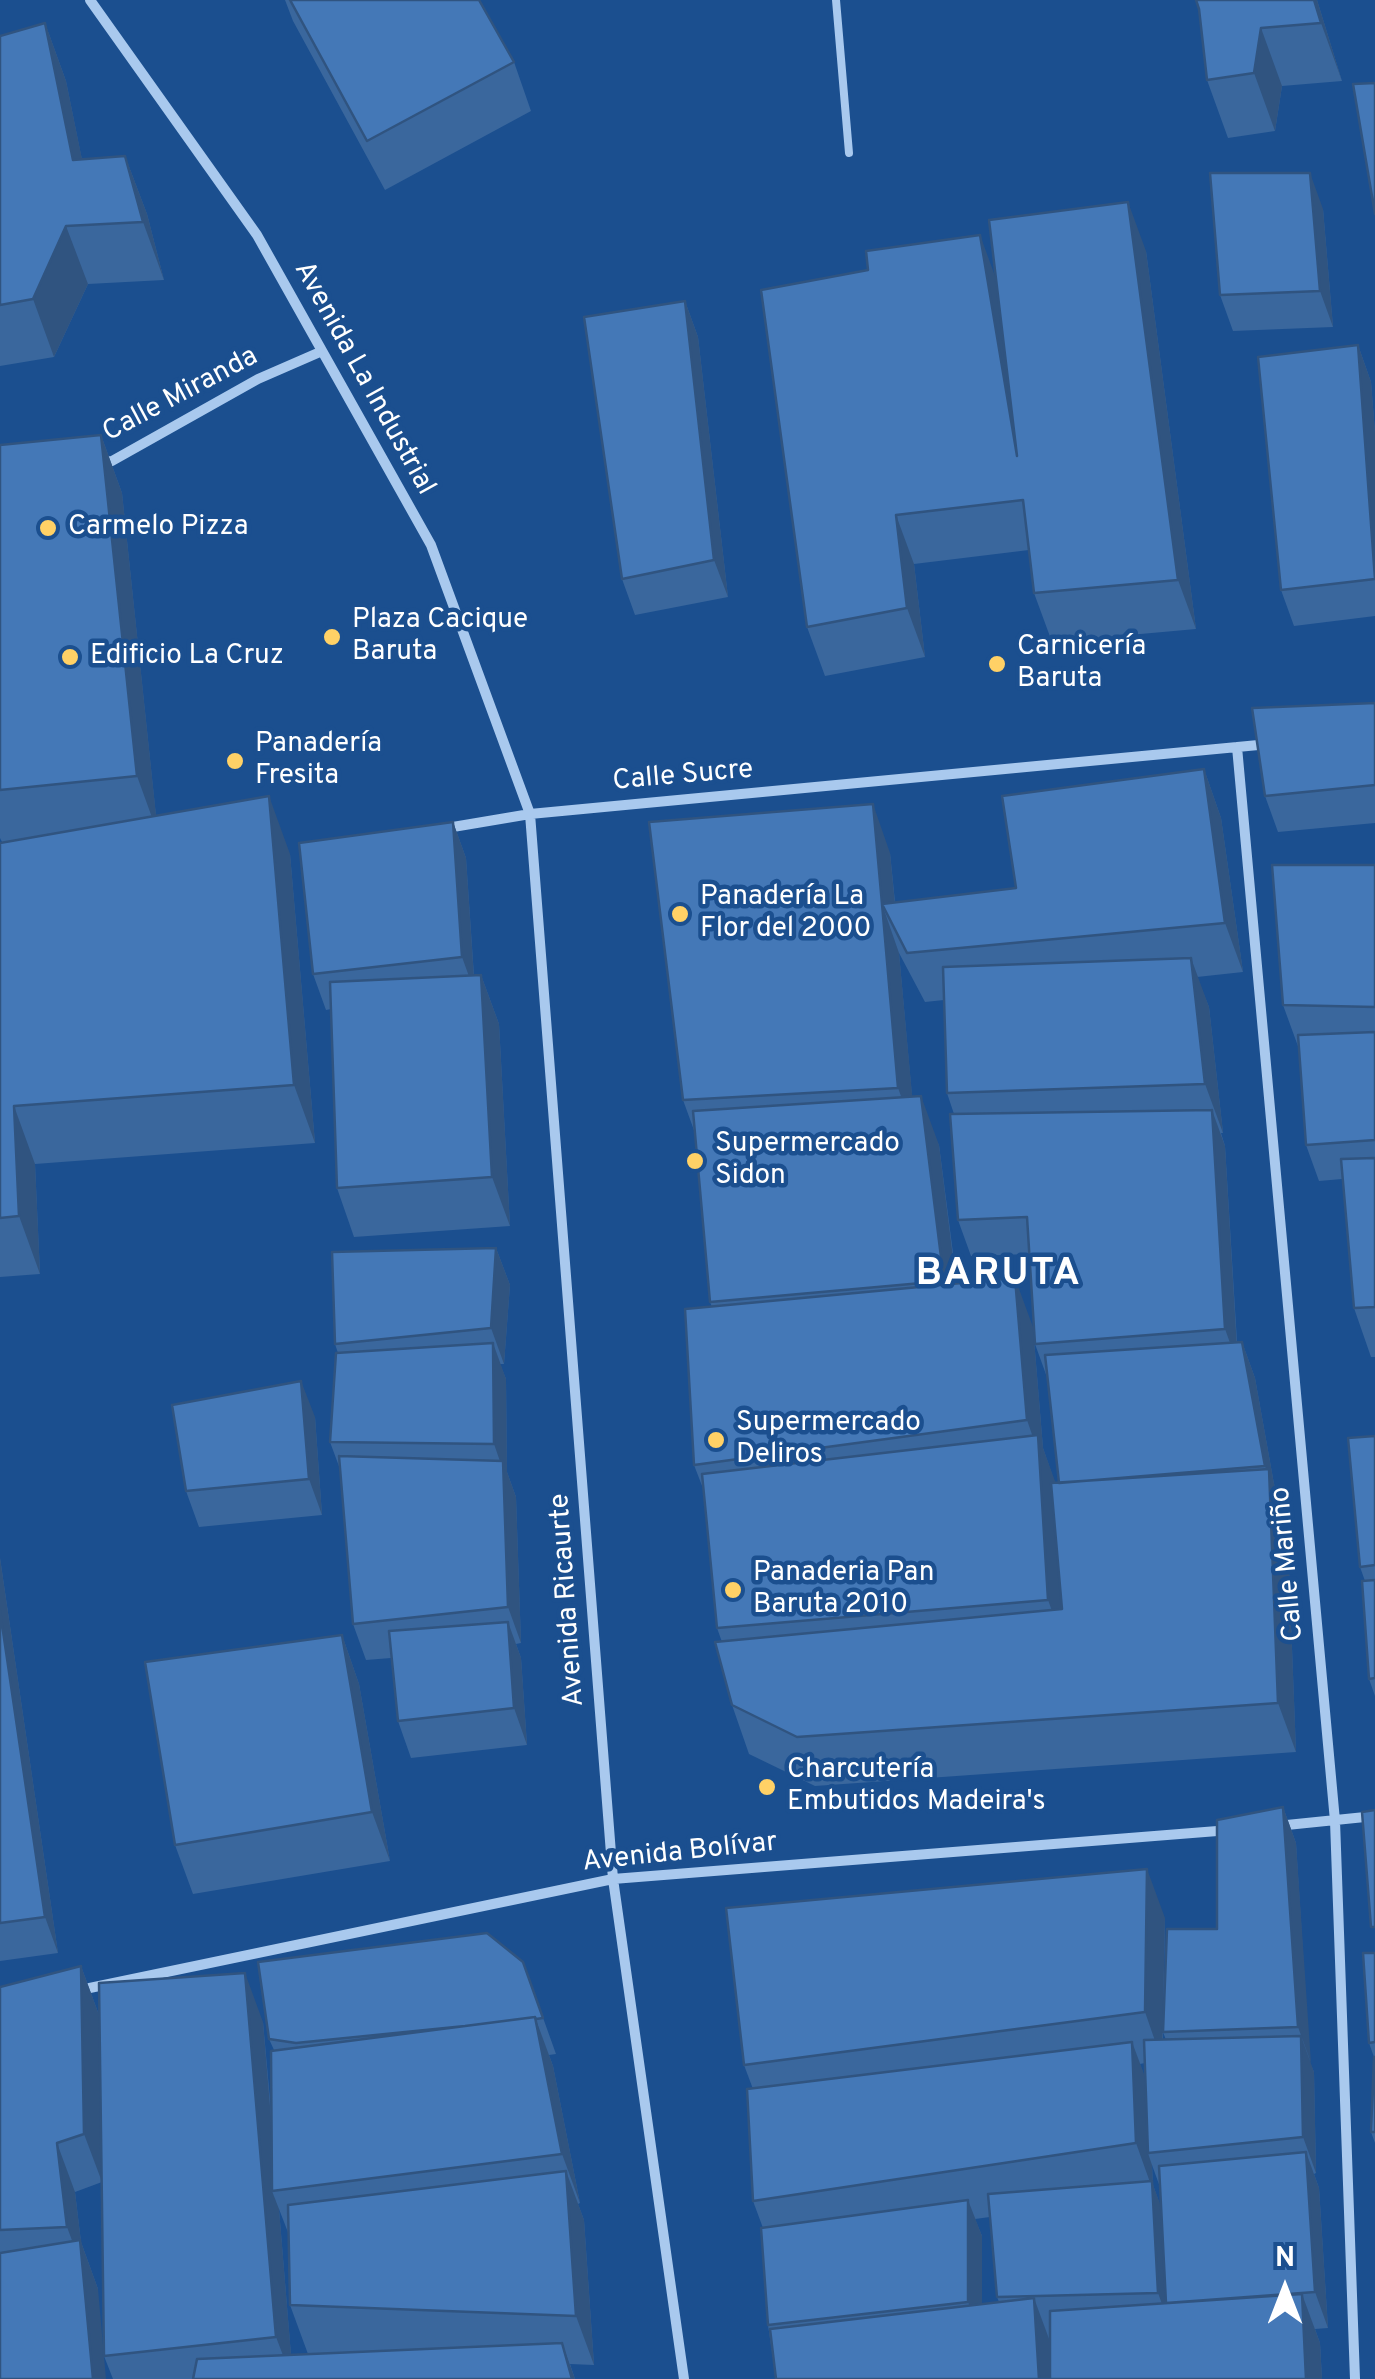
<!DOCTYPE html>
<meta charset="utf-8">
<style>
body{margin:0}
#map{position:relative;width:1375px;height:2379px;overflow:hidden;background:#1b4f8f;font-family:Overpass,sans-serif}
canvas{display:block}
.north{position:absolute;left:1235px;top:2239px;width:100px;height:100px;-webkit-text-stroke:8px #1b4f8f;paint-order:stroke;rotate:0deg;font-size:28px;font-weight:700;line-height:40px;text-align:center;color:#fff}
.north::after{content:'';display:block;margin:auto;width:35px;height:45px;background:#fff;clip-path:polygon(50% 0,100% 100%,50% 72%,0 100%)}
</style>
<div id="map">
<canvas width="1375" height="2379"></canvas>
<div class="north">N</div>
</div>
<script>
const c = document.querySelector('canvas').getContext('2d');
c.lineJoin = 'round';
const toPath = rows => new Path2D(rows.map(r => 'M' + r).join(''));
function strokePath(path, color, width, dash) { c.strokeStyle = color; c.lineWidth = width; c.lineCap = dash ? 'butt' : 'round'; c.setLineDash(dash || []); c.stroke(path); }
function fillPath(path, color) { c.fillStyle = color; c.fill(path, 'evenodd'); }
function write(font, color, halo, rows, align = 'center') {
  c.font = font + ' Overpass,sans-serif'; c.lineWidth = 9; c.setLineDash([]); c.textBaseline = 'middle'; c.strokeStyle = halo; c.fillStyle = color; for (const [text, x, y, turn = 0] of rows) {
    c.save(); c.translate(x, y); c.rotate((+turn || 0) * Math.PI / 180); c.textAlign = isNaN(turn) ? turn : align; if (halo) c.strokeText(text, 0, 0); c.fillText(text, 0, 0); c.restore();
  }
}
strokePath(toPath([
 [836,0,849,153]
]), '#a9c9ee', 8);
strokePath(toPath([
 [90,0,257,235,431,545,530,814,613,1879,684,2379],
 [100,462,112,461,258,379,320,352],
 [1237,747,1335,1821,1355,2379],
 [441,829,530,814,1269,744],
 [1277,1826,1375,1816],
 [80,1990,613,1879,1230,1830]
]), '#a9c9ee', 10);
fillPath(toPath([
 [285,0,479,0,514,62,531,111,385,190,293,21],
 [1196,0,1317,0,1342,81,1282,86,1275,131,1228,138,1207,80,1199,9],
 [45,23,66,81,82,160,125,156,147,214,164,280,88,284,54,357,0,366,0,36],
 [1323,209,1333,327,1233,331,1220,295],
 [1146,251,1196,629,1052,642,1034,593,1029,550,914,564,925,657,825,676,807,627,996,279],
 [685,301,698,337,728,597,635,615,622,579],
 [1358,345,1371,382,1375,432,1375,616,1294,626,1281,590],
 [101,435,122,493,156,816,290,854,315,1143,35,1164,40,1274,0,1277,0,843,2,842,0,838,0,445],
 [1375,703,1375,823,1278,832,1265,796],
 [1204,769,1221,818,1243,972,1197,977,1209,1007,1223,1133,1221,1133,1225,1146,1237,1342,1242,1342,1255,1378,1274,1484,1287,1518,1296,1752,815,1786,749,1754,732,1705,722,1642,717,1628,704,1491,694,1465,712,1307,710,1302,695,1133,683,1100,890,853,895,902,1016,888],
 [899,953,925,1002,944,1000,947,1093,954,1114,958,1220,971,1256,1030,1254,1035,1344,1048,1380,1059,1483,1055,1483,1043,1448,1033,1327,957,1284,939,1145,912,1096],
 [453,822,466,858,474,976,481,975,499,1024,510,1226,354,1237,337,1188,331,1009,326,1010,313,974],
 [1375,865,1375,1357,1371,1357,1354,1308,1342,1179,1319,1181,1306,1145,1299,1049,1283,1005],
 [496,1248,510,1285,504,1364,500,1364,506,1379,507,1472,516,1497,521,1643,516,1644,521,1658,527,1745,411,1758,398,1721,391,1658,366,1660,353,1624,340,1469,330,1442,338,1353,335,1344],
 [315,1417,322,1515,199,1527,186,1491],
 [1375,1436,1375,1696,1369,1679,1365,1581,1360,1567],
 [0,1558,58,1953,0,1961],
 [342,1635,359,1684,390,1861,193,1894,175,1845],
 [1283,1807,1296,1843,1310,2063,1314,2072,1316,2173,1314,2174,1319,2188,1328,2328,1315,2329,1320,2343,1322,2379,776,2379,768,2325,763,2228,753,2201,753,2089,744,2065,1165,1918,1163,2040,1166,2040,1163,2032],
 [1145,2063,1145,2079,1140,2064],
 [1152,2165,1160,2187,1161,2208,1153,2185],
 [990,2217,997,2297,999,2302,982,2304,982,2236,975,2219],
 [1375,1953,1375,2143,1371,2132,1374,2057,1369,2043],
 [523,1962,556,2054,549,2055,553,2066,580,2203,578,2204,584,2220,594,2365,570,2364,575,2379,113,2379,104,2356,263,2022,272,2122,274,2050,269,2039],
 [279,2209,289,2235,290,2305,308,2354,291,2355],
 [81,1966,99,2015,102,2182,75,2192,81,2242,98,2289,0,2379,0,1987]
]), '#3a679d');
fillPath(toPath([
 [1314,0,1317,0,1342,81,1321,23],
 [45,23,66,81,94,218,73,160],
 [1261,28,1282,86,1275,131,1254,73],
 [125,156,147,214,164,280,143,222],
 [1310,173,1323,209,1333,327,1320,291],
 [1128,202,1146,251,1196,629,1178,580],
 [66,226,88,284,54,357,33,299],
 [980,235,998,284,1017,456],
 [685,301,698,337,728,597,714,560],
 [1358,345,1371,382,1375,432,1375,579],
 [101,435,122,493,158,834,137,776],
 [896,515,914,564,925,657,907,608],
 [1204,769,1221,818,1243,972,1225,923],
 [269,796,290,854,315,1143,294,1085],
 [873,804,890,853,898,935,882,904,899,953,916,1137,898,1088,882,904],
 [453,822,466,858,475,993,462,957],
 [1191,958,1209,1007,1223,1133,1205,1084],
 [481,975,499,1024,510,1226,492,1177],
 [921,1096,939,1145,962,1330,944,1281],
 [14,1106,35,1164,40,1274,19,1216],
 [1212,1110,1225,1146,1238,1365,1225,1329],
 [496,1248,510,1285,504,1364,491,1328],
 [1015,1278,1033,1327,1043,1448,1056,1484,1066,1649,1048,1600,1039,1455,1027,1420],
 [1242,1342,1255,1378,1274,1484,1287,1518,1296,1752,1278,1703,1269,1479,1265,1466],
 [493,1343,506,1379,507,1472,516,1497,521,1643,508,1607,503,1470,494,1444],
 [301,1381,315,1417,322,1515,309,1479],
 [0,1558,58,1953,45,1917,0,1611],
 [508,1622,521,1658,527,1745,514,1708],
 [342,1635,359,1684,390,1861,372,1812],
 [1283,1807,1296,1843,1311,2063,1298,2027],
 [1147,1869,1165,1918,1162,2061,1145,2012],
 [81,1966,99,2015,102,2182,84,2134],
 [245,1973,263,2022,277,2190,272,2191,279,2209,293,2379,292,2379,276,2337],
 [535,2017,553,2066,580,2203,562,2154],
 [1301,2036,1314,2072,1316,2173,1303,2137],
 [1132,2042,1150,2090,1148,2153,1152,2165,1153,2185,1165,2217,1171,2329,1158,2293,1152,2188,1136,2143],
 [57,2143,75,2192,81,2242,98,2289,106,2379,93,2379,83,2270,67,2227],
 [1306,2152,1319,2188,1328,2328,1315,2292],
 [566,2171,584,2220,594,2365,576,2316],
 [968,2200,982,2236,982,2338,968,2302],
 [1302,2294,1320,2343,1322,2379,1306,2379],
 [1034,2298,1052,2347,1054,2379,1039,2379],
 [562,2343,575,2379,572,2379]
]), '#305480');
const building = toPath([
 [290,0,479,0,514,62,367,141,290,0],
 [1196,0,1314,0,1321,23,1261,28,1254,73,1207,80,1199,9,1196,0],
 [45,23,73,160,125,156,143,222,66,226,33,299,0,305,0,36,45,23],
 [1375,83,1375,214,1353,84,1375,83],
 [1210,173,1310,173,1320,291,1220,295,1210,173],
 [1128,202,1178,580,1034,593,1023,500,896,515,907,608,807,627,761,290,868,270,866,251,980,235,1017,456,989,220,1128,202],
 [685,301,714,560,622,579,584,317,685,301],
 [1358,345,1375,579,1281,590,1258,357,1358,345],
 [101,435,137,776,0,790,0,445,101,435],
 [1375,703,1375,785,1265,796,1252,708,1375,703],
 [1204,769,1225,923,907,953,882,904,898,1088,683,1100,649,822,873,804,882,904,1016,888,1002,796,1204,769],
 [269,796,294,1085,14,1106,19,1216,0,1218,0,843,269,796],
 [453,822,462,957,313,974,299,843,453,822],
 [1272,865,1375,865,1375,1007,1283,1005,1272,865],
 [1191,958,1205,1084,947,1093,943,967,1191,958],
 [481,975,492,1177,337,1188,330,982,481,975],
 [1375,1032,1375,1140,1306,1145,1298,1035,1375,1032],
 [921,1096,944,1281,710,1302,693,1111,921,1096],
 [1212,1110,1225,1329,1035,1344,1027,1217,958,1220,950,1114,1212,1110],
 [1375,1158,1375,1307,1354,1308,1341,1159,1375,1158],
 [496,1248,491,1328,335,1344,332,1252,496,1248],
 [1015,1278,1027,1420,694,1465,685,1309,1015,1278],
 [1242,1342,1265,1466,1059,1483,1045,1355,1242,1342],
 [493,1343,494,1444,330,1442,336,1353,493,1343],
 [301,1381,309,1479,186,1491,172,1405,301,1381],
 [1038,1435,1048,1600,717,1628,702,1474,1038,1435],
 [1375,1436,1375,1565,1360,1567,1348,1438,1375,1436],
 [339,1456,503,1461,508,1607,353,1624,339,1456],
 [1269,1469,1278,1703,797,1737,732,1705,715,1642,1062,1609,1051,1483,1269,1469],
 [1375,1580,1375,1678,1369,1679,1362,1581,1375,1580],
 [0,1611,45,1917,0,1923,0,1611],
 [508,1622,514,1708,398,1721,389,1631,508,1622],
 [342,1635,372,1812,175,1845,145,1662,342,1635],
 [1283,1807,1298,2027,1163,2032,1167,1929,1217,1929,1217,1820,1283,1807],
 [1375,1810,1375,1927,1371,1927,1362,1812,1375,1810],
 [1147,1869,1145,2012,744,2065,726,1908,1147,1869],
 [487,1933,523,1962,543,2018,536,2019,535,2017,465,2026,296,2043,269,2039,258,1962,487,1933],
 [1363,1953,1375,1953,1375,2042,1369,2043,1363,1953],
 [81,1966,84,2134,57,2143,67,2227,0,2230,0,1987,81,1966],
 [245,1973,276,2337,104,2356,99,1983,245,1973],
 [535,2017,562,2154,272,2191,271,2051,535,2017],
 [1301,2036,1303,2137,1148,2153,1144,2040,1301,2036],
 [1132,2042,1136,2143,753,2201,747,2089,1132,2042],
 [1374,2057,1375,2057,1375,2132,1371,2132,1374,2057],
 [1306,2152,1315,2292,1166,2303,1159,2166,1306,2152],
 [566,2171,576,2316,290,2305,288,2205,566,2171],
 [1152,2181,1158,2293,997,2297,988,2194,1152,2181],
 [968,2200,968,2302,768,2325,761,2228,968,2200],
 [80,2240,93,2379,0,2379,0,2253,80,2240],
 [1302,2294,1306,2379,1050,2379,1050,2311,1302,2294],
 [1034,2298,1039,2379,776,2379,770,2329,1034,2298],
 [562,2343,572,2379,193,2379,197,2359,562,2343]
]);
fillPath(building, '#4478b7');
strokePath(building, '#305480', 2.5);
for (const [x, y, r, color] of [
 [48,528,10,"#ffd166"],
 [332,637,10,"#ffd166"],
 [70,657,10,"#ffd166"],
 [997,664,10,"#ffd166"],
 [235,761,10,"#ffd166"],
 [680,914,10,"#ffd166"],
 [695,1161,10,"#ffd166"],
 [716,1440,10,"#ffd166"],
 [733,1590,10,"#ffd166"],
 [767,1787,10,"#ffd166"]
]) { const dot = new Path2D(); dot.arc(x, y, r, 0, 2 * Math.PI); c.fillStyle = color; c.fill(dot); strokePath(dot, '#1b4f8f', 4); }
write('28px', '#fff', '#1b4f8f', [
 ["Avenida La Industrial",363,379,61],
 ["Calle Miranda",181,396,-28],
 ["Calle Sucre",683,777,-5],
 ["Calle Mariño",1289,1564,-95],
 ["Avenida Ricaurte",569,1600,-94],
 ["Avenida Bolívar",680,1854,-6]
]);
write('28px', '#fff', '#1b4f8f', [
 ["Carmelo Pizza",68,528],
 ["Plaza Cacique",352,621],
 ["Baruta",352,653],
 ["Carnicería",1017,648],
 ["Baruta",1017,680],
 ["Edificio La Cruz",90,657],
 ["Panadería",255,745],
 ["Fresita",255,777],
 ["Panadería La",700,898],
 ["Flor del 2000",700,930],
 ["Supermercado",715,1145],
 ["Sidon",715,1177],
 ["Supermercado",736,1424],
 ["Deliros",736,1456],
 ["Panaderia Pan",753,1574],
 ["Baruta 2010",753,1606],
 ["Charcutería",787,1771],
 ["Embutidos Madeira's",787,1803]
], 'left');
c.letterSpacing = '2.5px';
write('bold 38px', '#fff', '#1b4f8f', [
 ["BARUTA",999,1276]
]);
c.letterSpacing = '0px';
</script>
